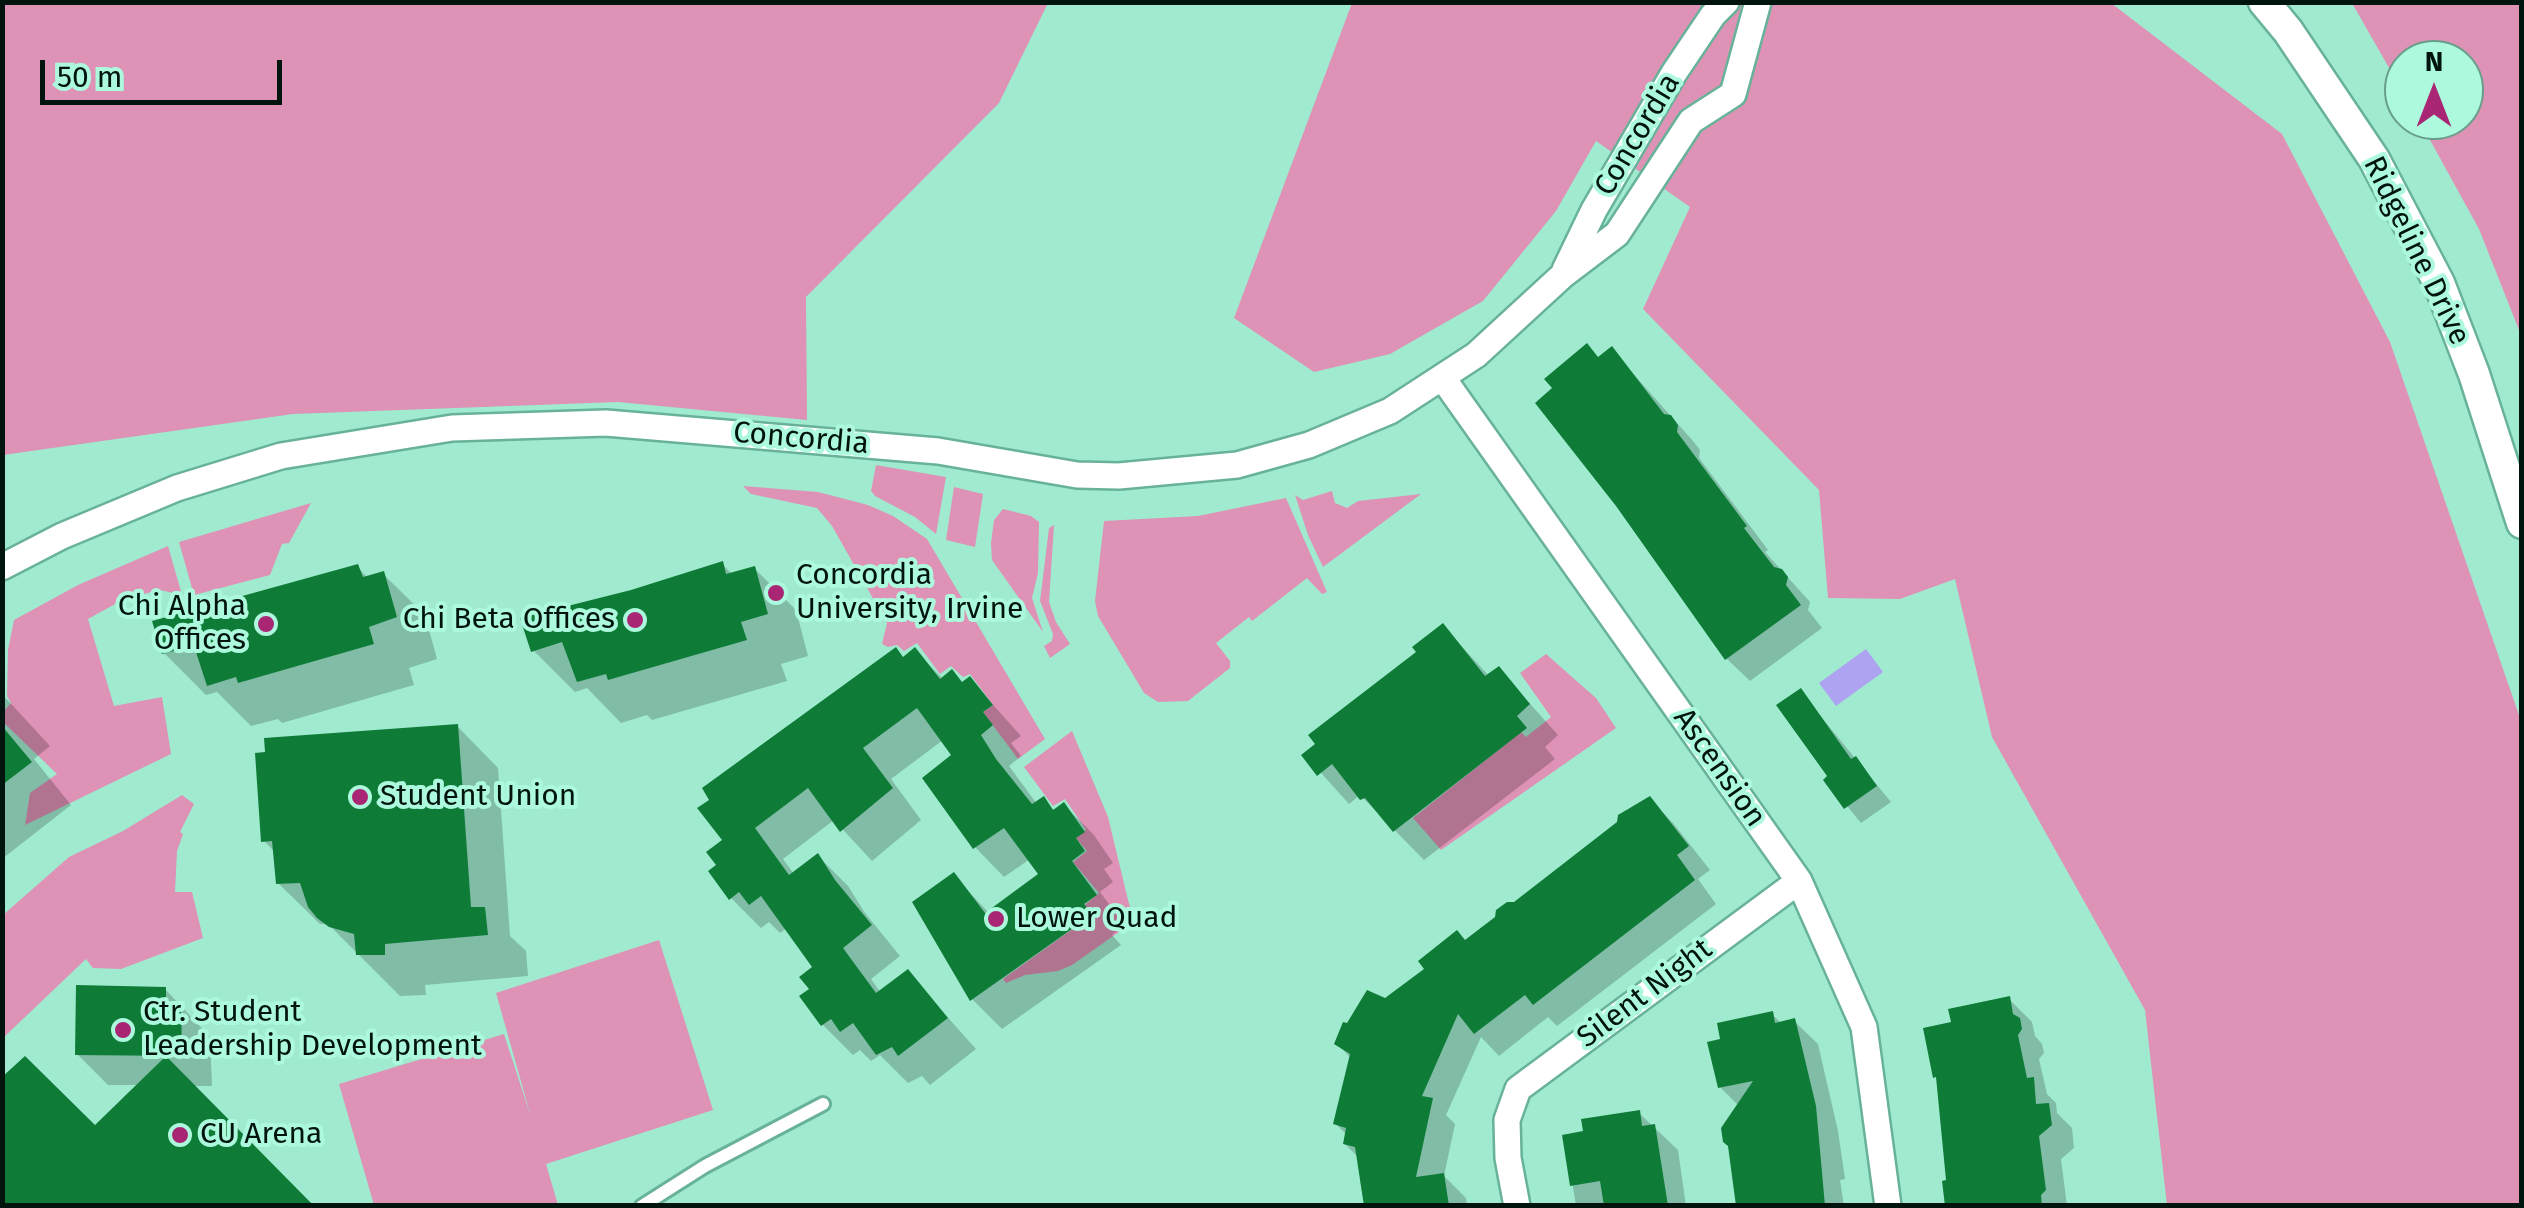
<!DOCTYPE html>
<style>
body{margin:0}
#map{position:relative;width:2524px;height:1208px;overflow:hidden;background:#a0ebd0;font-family:"Fira Sans",sans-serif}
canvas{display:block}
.frame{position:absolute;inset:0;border:5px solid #01150e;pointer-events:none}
.north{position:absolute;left:2384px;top:40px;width:100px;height:100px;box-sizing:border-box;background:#adf9dd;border:2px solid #689e8a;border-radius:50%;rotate:0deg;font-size:28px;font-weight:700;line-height:40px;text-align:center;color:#01150e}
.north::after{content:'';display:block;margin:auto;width:35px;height:45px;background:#a82673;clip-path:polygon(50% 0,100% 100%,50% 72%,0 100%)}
.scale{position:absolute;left:40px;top:60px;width:242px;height:45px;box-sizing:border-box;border:5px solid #01150e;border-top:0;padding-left:12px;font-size:30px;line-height:35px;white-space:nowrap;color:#01150e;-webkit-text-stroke:8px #adf9dd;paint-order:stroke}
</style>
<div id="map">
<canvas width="2524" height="1208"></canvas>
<div class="frame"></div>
<div class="north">N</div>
<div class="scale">50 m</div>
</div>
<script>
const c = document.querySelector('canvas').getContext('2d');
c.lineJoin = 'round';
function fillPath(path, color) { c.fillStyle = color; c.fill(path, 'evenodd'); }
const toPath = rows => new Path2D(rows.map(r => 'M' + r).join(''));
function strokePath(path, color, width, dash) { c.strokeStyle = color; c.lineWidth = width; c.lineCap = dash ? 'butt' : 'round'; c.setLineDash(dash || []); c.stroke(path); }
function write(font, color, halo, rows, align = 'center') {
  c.font = font + ' "Fira Sans",sans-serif'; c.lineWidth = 8; c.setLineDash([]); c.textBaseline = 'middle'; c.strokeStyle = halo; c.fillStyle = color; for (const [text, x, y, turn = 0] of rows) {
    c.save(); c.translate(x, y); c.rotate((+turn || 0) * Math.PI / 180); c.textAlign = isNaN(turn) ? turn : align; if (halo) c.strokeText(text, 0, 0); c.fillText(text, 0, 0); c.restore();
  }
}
fillPath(toPath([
 [2,3,3,2,1048,3,999,103,806,297,807,420,618,402,293,414,3,455],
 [1352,3,2111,3,2282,134,2390,342,2521,721,2521,1205,2167,1205,2145,1010,1992,737,1955,579,1900,599,1828,598,1819,490,1643,309,1690,207,1596,141,1556,211,1483,301,1390,354,1314,372,1234,318],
 [2352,3,2521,3,2521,335,2479,229,2419,120,2464,120,2464,60,2404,60,2404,94],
 [876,465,946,477,936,534,915,517,875,496,871,491],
 [743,486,818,492,868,505,893,516,927,539,1045,739,1018,759,983,712,993,705,970,674,963,677,951,666,940,674,917,643,904,651,897,645,888,647,882,644,887,623,832,526,817,508,751,494],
 [954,487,983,494,975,547,946,540],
 [1332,491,1335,503,1347,508,1358,501,1421,494,1323,567,1308,535,1295,495,1303,500],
 [1286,498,1327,592,1322,594,1307,578,1252,621,1249,617,1216,643,1230,661,1230,668,1188,701,1158,702,1144,693,1098,616,1095,601,1104,521,1198,516],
 [311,503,289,543,282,544,270,575,194,595,179,542],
 [1003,509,1031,516,1039,522,1038,573,1032,598,1043,632,992,560,991,543,994,520],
 [1054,525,1049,602,1056,622,1070,644,1050,658,1044,646,1052,641,1053,634,1040,601,1049,528],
 [168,546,182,595,160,590,126,598,88,619,114,706,162,697,171,754,25,825,30,793,57,774,3,722,3,712,11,703,7,696,8,650,14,620,78,585],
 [1546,654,1596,698,1616,728,1441,850,1413,818,1521,732,1526,737,1551,717,1520,673],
 [1072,731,1108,817,1129,904,1136,920,1072,965,1058,971,1025,975,1006,983,1003,979,1092,915,1085,905,1099,893,1073,862,1087,851,1076,838,1086,830,1065,799,1053,806,1024,767],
 [182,795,194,804,180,832,183,834,177,851,175,892,192,892,203,938,121,969,93,968,86,959,3,1038,3,915,69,857,123,831],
 [659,940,713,1110,546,1164,558,1205,374,1205,339,1084,504,1034,531,1117,496,993]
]), '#dd92b6');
fillPath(toPath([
 [1866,649,1883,672,1836,706,1819,683]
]), '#aea3f1');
fillPath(toPath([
 [1612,350,1693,441,1700,450,1699,458,1768,550,1765,552,1810,602,1808,610,1822,628,1750,681,1727,659,1618,505,1600,360],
 [722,564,733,575,755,569,796,610,808,656,781,664,787,681,652,720,647,715,621,723,587,688,575,692,533,650,631,592],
 [357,567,368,578,383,574,425,615,437,659,409,668,414,685,282,723,278,719,251,726,217,692,206,695,164,653],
 [1443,626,1489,676,1499,669,1558,735,1545,747,1555,759,1424,860,1360,795,1349,804,1305,755,1419,652],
 [915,651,943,679,963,684,970,679,1021,736,1011,743,1021,756,1009,766,1037,804,1044,800,1055,811,1064,805,1094,835,1113,863,1104,869,1113,882,1100,892,1125,925,1112,935,1121,945,1002,1029,972,999,953,875,989,913,1042,874,1030,859,1004,877,975,847,954,755,943,740,891,779,921,820,872,861,834,820,783,859,794,874,818,856,848,886,865,913,900,956,871,979,881,993,908,973,976,1049,930,1085,922,1076,908,1083,880,1055,871,1061,860,1050,853,1055,823,1025,812,990,816,967,787,928,780,933,769,922,761,928,731,898,720,865,725,841],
 [1800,691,1891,802,1861,823,1826,780,1831,777],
 [2,694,50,746,34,759,71,805,2,859],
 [457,726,498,768,510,936,526,951,528,976,425,985,426,995,400,996,328,924,320,924,278,883,276,853,264,841],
 [1650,800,1673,823,1710,870,1698,879,1716,904,1557,1026,1548,1017,1499,1056,1481,1037,1446,1115,1455,1124,1444,1176,1466,1198,1467,1206,1365,1206,1358,1157,1345,1144,1347,1135,1336,1124,1351,1058,1337,1044,1385,1001],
 [165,989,210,1037,212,1086,191,1086,95,1129,140,1085,108,1085,77,1054],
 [2009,999,2032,1022,2035,1036,2042,1044,2044,1053,2039,1059,2047,1094,2056,1103,2057,1113,2072,1128,2074,1148,2061,1159,2067,1206,1949,1206,1954,1024],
 [1772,1014,1782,1024,1794,1021,1818,1044,1838,1131,1845,1179,1840,1180,1844,1206,1737,1206,1739,1106,1720,1087,1723,1041],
 [1639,1113,1678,1150,1686,1206,1576,1206,1565,1137,1586,1134]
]), '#0003');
fillPath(toPath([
 [1587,343,1598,357,1612,346,1664,414,1671,415,1678,425,1677,432,1747,526,1744,528,1774,567,1782,569,1788,577,1786,585,1801,605,1725,660,1616,506,1535,403,1552,388,1544,379],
 [723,561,726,574,755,566,768,614,741,622,747,640,608,680,606,674,577,682,562,642,531,652,520,618,631,590],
 [358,564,363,577,384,571,397,617,369,627,374,644,238,683,236,677,207,686,194,646,162,654,152,621],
 [1443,623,1485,676,1499,666,1530,704,1517,716,1527,728,1393,832,1365,798,1360,800,1332,764,1317,776,1301,755,1315,744,1308,735,1416,652,1412,647],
 [896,647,903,657,915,647,940,679,952,669,962,682,970,676,993,705,983,712,993,725,981,735,996,759,1032,804,1044,796,1053,810,1064,802,1085,832,1076,838,1085,851,1072,861,1097,895,1084,904,1093,914,970,1001,912,902,954,872,985,913,1038,874,1004,828,973,849,922,778,951,755,917,708,863,748,893,788,840,832,808,788,755,828,789,875,818,853,835,880,872,925,843,948,876,993,908,969,948,1018,898,1056,892,1047,876,1055,853,1023,840,1032,831,1019,821,1026,799,996,809,989,799,977,812,967,761,896,749,905,739,892,729,900,708,871,716,865,706,852,722,840,697,808,709,800,702,788],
 [1801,688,1851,759,1856,756,1877,786,1844,809,1823,780,1827,776,1776,705],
 [458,724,471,907,485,907,488,935,385,944,385,955,356,955,354,934,329,927,317,918,308,907,300,883,276,884,272,841,261,842,255,753,265,752,264,738],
 [2,726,32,762,2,785],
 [1650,796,1689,846,1677,855,1695,880,1533,1005,1525,995,1474,1034,1458,1014,1422,1096,1433,1098,1416,1177,1444,1173,1449,1206,1364,1206,1355,1147,1343,1144,1346,1128,1333,1124,1350,1054,1334,1044,1343,1022,1347,1023,1367,990,1385,998,1424,969,1418,961,1457,930,1465,940,1495,917,1496,910,1507,902,1514,902,1617,822,1618,815],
 [76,985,166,987,166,1003,181,1004,182,1056,75,1055],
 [2010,996,2013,1014,2020,1018,2022,1029,2018,1035,2027,1078,2034,1077,2036,1104,2049,1103,2052,1125,2039,1136,2046,1190,2041,1195,2042,1206,1945,1206,1942,1181,1946,1180,1936,1077,1933,1078,1923,1028,1951,1022,1948,1009],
 [1773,1011,1775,1023,1795,1018,1816,1106,1825,1206,1736,1206,1728,1146,1723,1142,1721,1128,1753,1081,1718,1088,1707,1042,1720,1039,1717,1023],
 [25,1056,95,1125,166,1056,314,1206,2,1206,2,1077],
 [1640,1110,1642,1126,1655,1124,1668,1206,1604,1206,1600,1181,1570,1186,1562,1135,1583,1131,1581,1119]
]), '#0e7c37');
const service = toPath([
 [642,1206,705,1166,823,1104]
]);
const minor = toPath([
 [1565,270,1594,210,1674,73,1713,15,1726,2],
 [1442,377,1799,881,1864,1027,1888,1206],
 [2,567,62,536,177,488,281,456,452,428,606,423,938,451,1077,475,1119,476,1237,465,1309,445,1390,411,1476,355,1563,275,1617,234,1691,121,1733,94,1758,2],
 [1517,1206,1508,1158,1507,1120,1518,1089,1799,881]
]);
const tertiary = toPath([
 [2264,2,2288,31,2374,159,2439,283,2474,374,2522,523]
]);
strokePath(service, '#67b298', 18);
strokePath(minor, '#67b298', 30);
strokePath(tertiary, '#67b298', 35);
strokePath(service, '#fff', 12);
strokePath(minor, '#fff', 25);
strokePath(tertiary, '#fff', 30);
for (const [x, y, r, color] of [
 [776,593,10,"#a82673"],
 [635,620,10,"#a82673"],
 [266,624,10,"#a82673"],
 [360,797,10,"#a82673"],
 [996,919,10,"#a82673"],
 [123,1030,10,"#a82673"],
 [180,1135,10,"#a82673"]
]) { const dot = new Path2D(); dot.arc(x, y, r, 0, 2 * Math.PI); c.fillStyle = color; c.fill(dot); strokePath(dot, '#adf9dd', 4); }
write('30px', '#01150e', '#adf9dd', [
 ["Concordia",1638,135,-59],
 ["Ridgeline Drive",2416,251,64],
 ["Concordia",801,439,5],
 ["Ascension",1719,768,55],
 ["Silent Night",1645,994,-37]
]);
write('30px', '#01150e', '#adf9dd', [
 ["Concordia",796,576],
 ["University, Irvine",796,610],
 ["Chi Alpha",246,607,"right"],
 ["Offices",246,641,"right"],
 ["Chi Beta Offices",615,620,"right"],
 ["Student Union",380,797],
 ["Lower Quad",1016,919],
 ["Ctr. Student",143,1013],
 ["Leadership Development",143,1047],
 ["CU Arena",200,1135]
], 'left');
</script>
